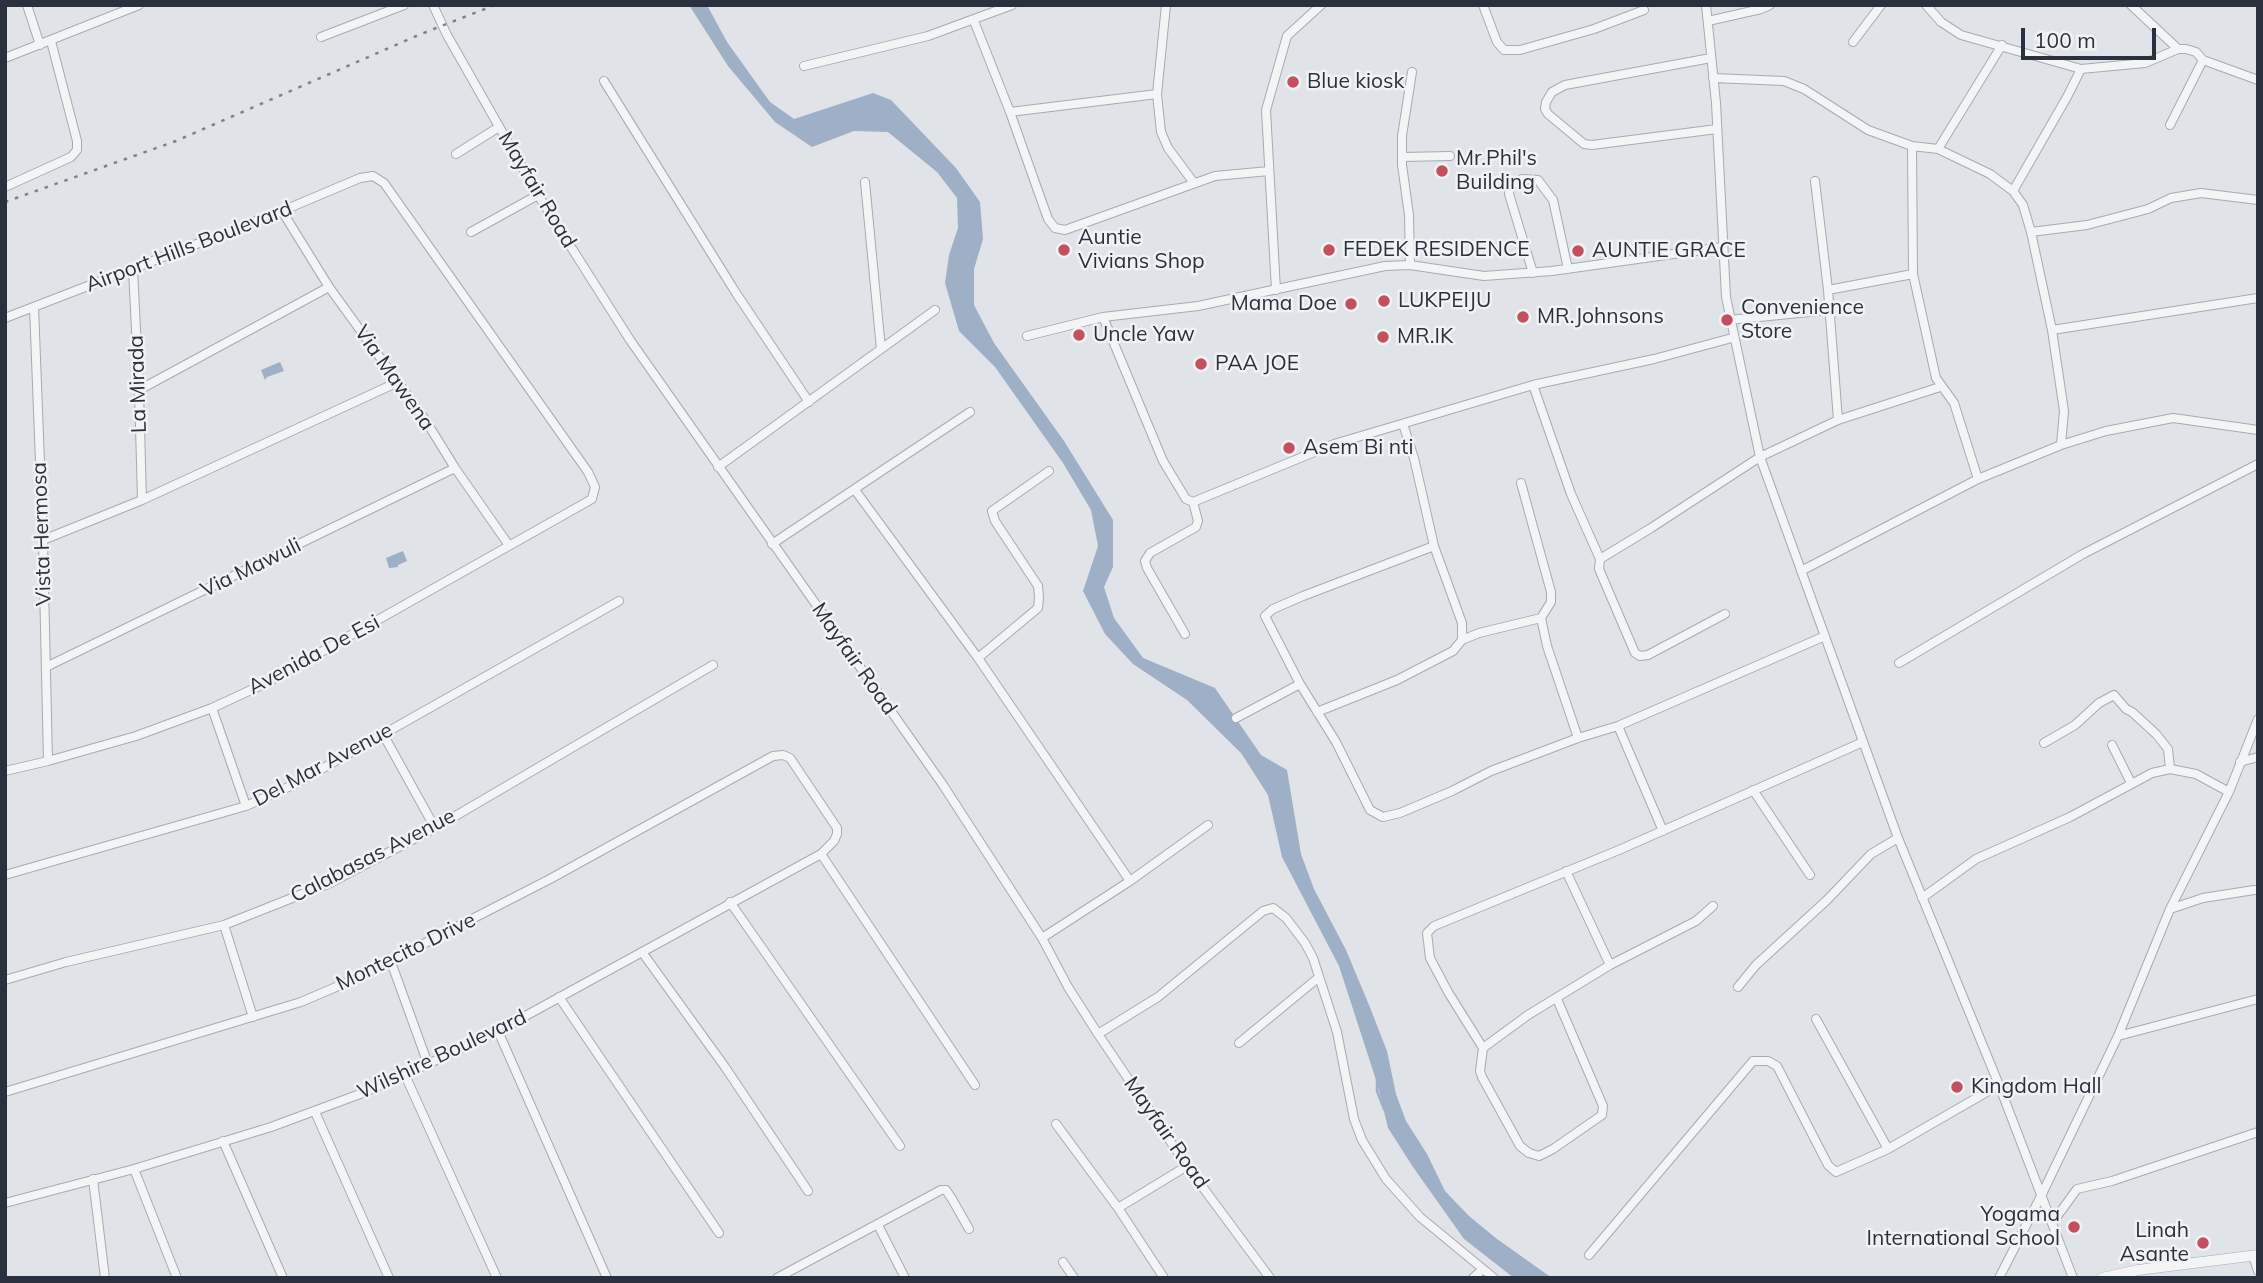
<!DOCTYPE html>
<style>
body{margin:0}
#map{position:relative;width:2263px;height:1283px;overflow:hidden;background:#e0e3e8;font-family:Mulish,sans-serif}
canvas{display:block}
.frame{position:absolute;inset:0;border:7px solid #2a313e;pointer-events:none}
.scale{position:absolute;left:2021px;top:28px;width:135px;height:32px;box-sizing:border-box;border:4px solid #2a313e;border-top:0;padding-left:9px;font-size:21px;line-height:24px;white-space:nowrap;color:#2a313e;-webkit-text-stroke:5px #f0f2f5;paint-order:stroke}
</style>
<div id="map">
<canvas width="2263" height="1283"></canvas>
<div class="frame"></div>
<div class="scale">100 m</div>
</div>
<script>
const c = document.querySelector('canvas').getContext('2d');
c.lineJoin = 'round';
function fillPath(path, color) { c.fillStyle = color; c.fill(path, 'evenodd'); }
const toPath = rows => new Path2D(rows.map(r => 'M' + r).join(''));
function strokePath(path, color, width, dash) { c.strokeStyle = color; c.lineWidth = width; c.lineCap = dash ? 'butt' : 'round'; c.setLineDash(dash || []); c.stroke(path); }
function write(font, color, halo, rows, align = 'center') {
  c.font = font + ' Mulish,sans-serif'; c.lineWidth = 5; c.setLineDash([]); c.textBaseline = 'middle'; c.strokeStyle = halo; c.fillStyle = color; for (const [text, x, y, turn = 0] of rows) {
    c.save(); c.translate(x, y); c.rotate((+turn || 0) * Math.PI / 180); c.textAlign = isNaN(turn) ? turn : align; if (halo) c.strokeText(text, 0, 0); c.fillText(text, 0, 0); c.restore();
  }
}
fillPath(toPath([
 [689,5,707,5,727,42,770,102,794,119,873,93,891,100,956,168,980,202,983,239,974,269,974,305,994,343,1064,441,1113,520,1113,567,1104,587,1114,618,1143,658,1215,688,1261,755,1287,770,1301,854,1314,889,1346,950,1369,1005,1387,1051,1396,1094,1406,1121,1427,1154,1445,1191,1469,1216,1497,1239,1552,1278,1514,1278,1464,1239,1413,1167,1388,1128,1377,1083,1339,966,1282,857,1268,795,1241,753,1187,700,1133,664,1105,634,1083,591,1098,546,1091,510,1063,463,995,367,959,331,945,283,949,255,958,228,957,198,937,172,888,132,854,131,812,147,775,122,728,66],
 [280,362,284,371,267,377,265,380,261,370],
 [403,551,407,561,398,565,398,567,389,568,386,558]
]), '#9eb0c5');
strokePath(toPath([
 [1377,1078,1377,1091,1384,1109]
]), '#9eb0c5', 2.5);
const minor = toPath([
 [27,5,40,45],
 [433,5,447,35,538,195,630,340,943,785,1042,938,1068,987,1098,1034,1187,1166,1270,1278],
 [1166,5,1157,94,1161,132,1168,148,1194,183],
 [1483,5,1497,42,1504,50,1520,50,1594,29,1644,10],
 [1706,5,1716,103,1726,297,1760,457,1898,838,1999,1085,2073,1278],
 [1926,5,1941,22,1961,35,2081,69],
 [2131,5,2178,49],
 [974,21,1010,112,1048,219,1055,228,1065,230,1215,176,1269,171],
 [1708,21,1761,9,1770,5],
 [321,37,404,5],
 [1853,42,1881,5],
 [5,58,139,5],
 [1711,58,1565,85,1552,92,1546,102,1545,109,1548,114,1584,144,1592,145,1717,129],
 [804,66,928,36,1012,5],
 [1713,78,1784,81,1804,89,1868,130,1912,146,1938,149,1990,174,2013,191],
 [2258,80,2203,60,2196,52,2186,49,2178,49,2145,63,2081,69,2067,97,2013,191,2023,205,2031,232,2052,330,2258,298],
 [604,81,736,293,809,402],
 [1010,112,1157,94],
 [2170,125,2203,60],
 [1912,146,1913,274,1936,378,1954,403,1978,479],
 [1938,149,2002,45],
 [456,154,499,127],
 [1402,157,1450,156],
 [1815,181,1828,290,1838,420],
 [865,182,881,349],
 [5,187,71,157,77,150,77,141,51,41],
 [282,211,329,287,426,421,455,468,508,544],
 [471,232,538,195],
 [2031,232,2087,225,2148,209,2171,198,2201,193,2258,200],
 [1410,265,1409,215,1402,165,1402,136,1412,72],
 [133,269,139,390,142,500],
 [1533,273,1509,194,1510,186,1522,179,1538,180,1553,200,1568,269],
 [1276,290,1266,110,1287,36,1321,5],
 [1828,290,1913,274],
 [34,307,43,540,48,761],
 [5,318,282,211,360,178,373,176,384,183,588,472,595,487,592,499,266,683,212,708,136,736,48,761,5,771],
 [1729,320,1829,310],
 [2052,330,2064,411,2061,445],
 [1027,336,1103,317],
 [1533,385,1571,494,1600,559],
 [139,390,329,287],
 [1403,424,1414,458,1434,546,1462,623,1462,640],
 [718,467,935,310],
 [855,490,978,658,1130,881],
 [1193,502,1334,444,1533,385,1654,359,1732,338],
 [43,540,142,500,398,382],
 [772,544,970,412],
 [1434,546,1303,596,1273,609,1265,616,1300,684,1336,742,1370,810,1383,817,1400,813,1452,791,1491,771,1578,738,1618,726,1825,636],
 [1801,571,1978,479,2061,445,2106,431,2173,418,2258,430],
 [1725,614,1648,655,1640,656,1635,653,1599,569,1600,559,1651,528,1760,457,1838,420,1940,387],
 [1541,618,1547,646,1578,738],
 [1185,634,1147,568,1145,561,1150,553,1196,527,1198,521,1193,502,1186,499,1163,461,1103,317,1198,306,1385,266,1410,265,1484,276,1552,271,1723,247],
 [978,658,1038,608,1039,597,1038,586,995,521,992,511,1049,471],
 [1899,663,2083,554,2258,464],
 [46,667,455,468],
 [212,708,246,806],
 [1317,712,1397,680,1453,651,1462,640,1479,633,1541,618,1551,602,1551,592,1521,483],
 [1236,718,1300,684],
 [1618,726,1663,831],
 [383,734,435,828],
 [2044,743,2075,725,2099,703,2114,695,2126,709,2132,712,2156,734,2168,749,2170,769],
 [2112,745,2131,783],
 [2240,762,2258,757],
 [1753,790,1810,875],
 [821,854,975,1085],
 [1566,871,1610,965],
 [5,875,246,806,295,784,619,601],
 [1922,898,1976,859,2070,817,2152,773,2170,769,2196,774,2229,792],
 [730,902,900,1146],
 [2170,909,2203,898,2254,890],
 [224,925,253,1017],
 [1042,938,1130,881,1208,825],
 [642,952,725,1067,808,1191],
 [391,962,428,1064],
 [5,980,66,962,224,925,330,883,435,828,713,665],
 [1738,987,1756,965,1827,900,1871,854,1898,838],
 [559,997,719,1233],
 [1557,999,1603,1106,1602,1115,1553,1149,1539,1156,1529,1153,1520,1146,1482,1077,1480,1071,1483,1048,1528,1015,1610,965,1696,921,1713,906],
 [1816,1019,1888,1149],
 [498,1031,607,1278],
 [1098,1034,1158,997,1263,911,1273,908,1286,918,1305,943,1313,958,1337,1032,1354,1119,1362,1140,1386,1179,1420,1217,1494,1278],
 [2118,1036,2258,999],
 [1239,1043,1318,978],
 [1483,1048,1448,992,1430,958,1427,933,1434,926,1619,850,1863,742],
 [405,1075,497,1278],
 [5,1092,301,1002,357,978,550,879,773,756,783,755,790,758,837,828,837,834,834,841,821,854,498,1031,428,1064,360,1094,271,1127,134,1169,5,1203],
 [315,1112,389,1278],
 [1056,1124,1118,1208,1164,1278],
 [223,1141,283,1278],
 [134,1169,177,1278],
 [93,1179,105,1278],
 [1118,1208,1187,1166],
 [2053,1222,2077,1189,2112,1181,2258,1132],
 [878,1225,905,1278],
 [1589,1255,1753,1061,1768,1061,1777,1066,1828,1165,1836,1172,1888,1149,1999,1085],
 [2253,1256,2258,1271],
 [1063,1262,1074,1278],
 [777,1278,941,1190,946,1190,952,1199,969,1229],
 [1473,1278,1483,1269],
 [1999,1278,2042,1194,2118,1036,2170,909,2229,792,2258,719]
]);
const tertiary = toPath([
 [2102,1278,2138,1270,2258,1255]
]);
strokePath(minor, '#a6aab2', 10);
strokePath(tertiary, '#a6aab2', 11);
strokePath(minor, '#f3f4f6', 8);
strokePath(tertiary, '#f3f4f6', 10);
strokePath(toPath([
 [5,202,176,141,421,34,495,5]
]), '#7b8290', 2.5, [3.5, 7]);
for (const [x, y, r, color] of [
 [1293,82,7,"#c2505e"],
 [1442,171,7,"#c2505e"],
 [1064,250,7,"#c2505e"],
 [1329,250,7,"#c2505e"],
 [1578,251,7,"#c2505e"],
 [1384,301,7,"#c2505e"],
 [1351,304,7,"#c2505e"],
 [1523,317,7,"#c2505e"],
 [1727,320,7,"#c2505e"],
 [1079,335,7,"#c2505e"],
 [1383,337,7,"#c2505e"],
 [1201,364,7,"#c2505e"],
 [1289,448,7,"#c2505e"],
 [1957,1087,7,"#c2505e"],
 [2074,1227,7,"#c2505e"],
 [2203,1243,7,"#c2505e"]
]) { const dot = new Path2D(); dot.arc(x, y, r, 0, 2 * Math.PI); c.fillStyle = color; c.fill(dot); strokePath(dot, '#f0f2f5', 2.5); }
write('21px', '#2a313e', '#f0f2f5', [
 ["Blue kiosk",1307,82],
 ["Mr.Phil's",1456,159],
 ["Building",1456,183],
 ["Auntie",1078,238],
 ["Vivians Shop",1078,262],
 ["FEDEK RESIDENCE",1343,250],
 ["AUNTIE GRACE",1592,251],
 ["LUKPEIJU",1398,301],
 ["Mama Doe",1337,304,"right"],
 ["Convenience",1741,308],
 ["Store",1741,332],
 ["MR.Johnsons",1537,317],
 ["Uncle Yaw",1093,335],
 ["MR.IK",1397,337],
 ["PAA JOE",1215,364],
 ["Asem Bi nti",1303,448],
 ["Kingdom Hall",1971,1087],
 ["Yogama",2060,1215,"right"],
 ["International School",2060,1239,"right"],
 ["Linah",2189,1231,"right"],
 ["Asante",2189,1255,"right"]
], 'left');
write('21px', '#2a313e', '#f0f2f5', [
 ["Mayfair Road",537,190,59],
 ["Airport Hills Boulevard",189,247,-21],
 ["Via Mawena",394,378,55],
 ["La Mirada",138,384,-92],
 ["Vista Hermosa",42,534,-92],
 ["Via Mawuli",251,568,-26],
 ["Avenida De Esi",314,655,-28],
 ["Mayfair Road",854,659,55],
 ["Del Mar Avenue",323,765,-28],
 ["Calabasas Avenue",373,856,-27],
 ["Montecito Drive",406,952,-26],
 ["Wilshire Boulevard",442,1055,-25],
 ["Mayfair Road",1166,1133,55]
]);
</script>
